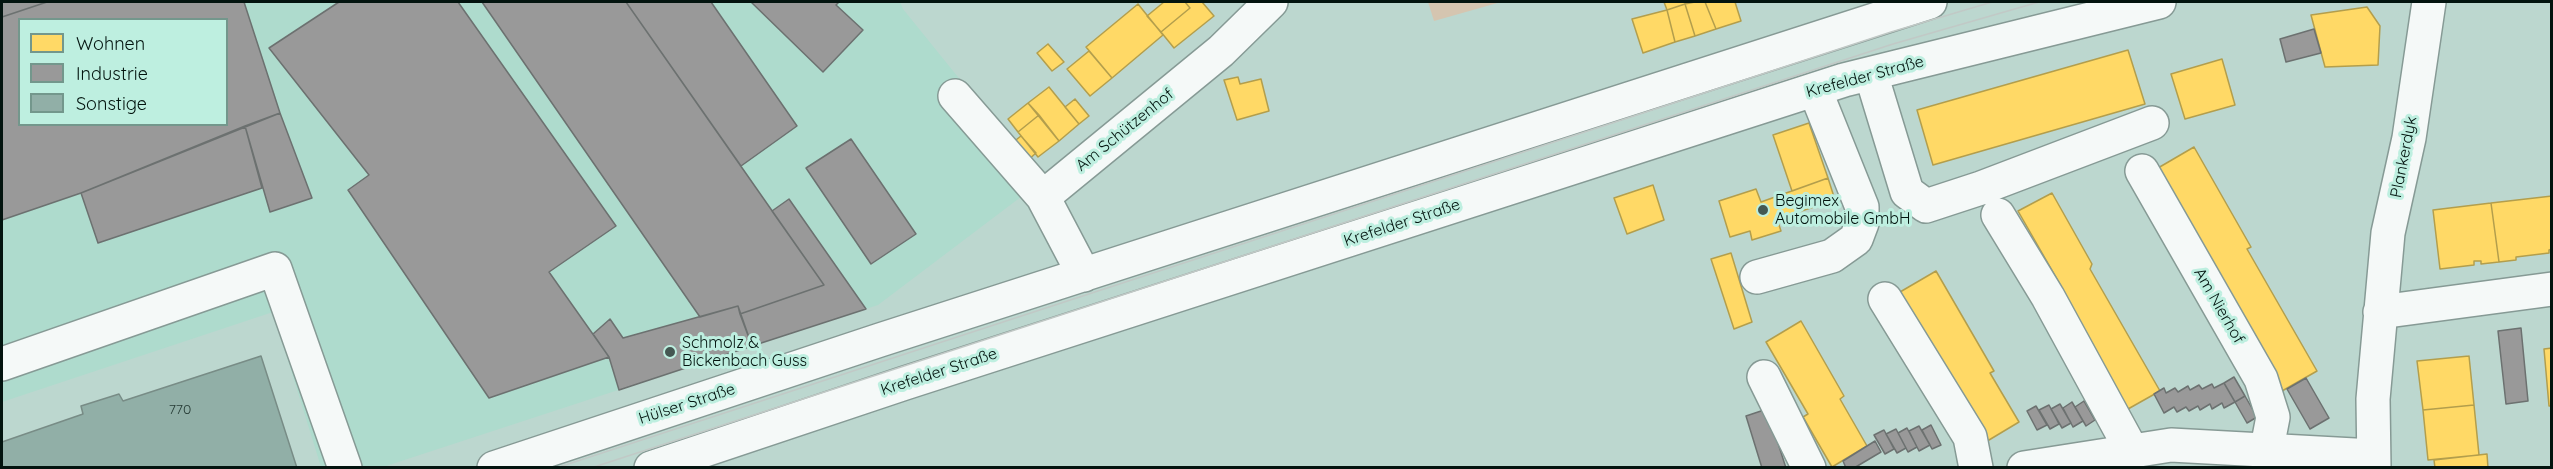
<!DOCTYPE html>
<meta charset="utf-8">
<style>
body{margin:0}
#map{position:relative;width:2553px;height:469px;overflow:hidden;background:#bcd7cf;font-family:Quicksand,sans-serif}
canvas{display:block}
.frame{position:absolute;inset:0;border:3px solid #03140f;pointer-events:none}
.legend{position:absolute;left:18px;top:18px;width:210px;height:108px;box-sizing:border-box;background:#beefe0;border:2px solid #73978c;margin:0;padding:8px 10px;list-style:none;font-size:18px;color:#03140f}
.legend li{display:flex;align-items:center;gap:12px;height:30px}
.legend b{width:30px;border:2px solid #73978c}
</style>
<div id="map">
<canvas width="2553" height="469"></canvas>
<div class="frame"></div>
<ul class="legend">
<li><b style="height:16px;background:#ffd966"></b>Wohnen</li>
<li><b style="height:16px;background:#999"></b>Industrie</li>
<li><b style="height:16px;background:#91afa7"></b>Sonstige</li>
</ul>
</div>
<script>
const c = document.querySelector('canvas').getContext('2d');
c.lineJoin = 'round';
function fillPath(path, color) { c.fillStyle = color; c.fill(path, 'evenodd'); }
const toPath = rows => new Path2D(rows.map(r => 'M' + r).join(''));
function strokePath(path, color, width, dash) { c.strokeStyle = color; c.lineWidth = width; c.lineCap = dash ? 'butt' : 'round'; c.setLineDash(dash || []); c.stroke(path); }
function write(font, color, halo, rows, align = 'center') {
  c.font = font + ' Quicksand,sans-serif'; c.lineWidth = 6; c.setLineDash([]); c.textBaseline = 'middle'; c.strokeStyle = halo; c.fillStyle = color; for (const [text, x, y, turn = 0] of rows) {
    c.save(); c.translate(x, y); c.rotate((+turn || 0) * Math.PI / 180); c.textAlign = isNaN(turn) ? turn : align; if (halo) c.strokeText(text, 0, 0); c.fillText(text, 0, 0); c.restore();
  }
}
fillPath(toPath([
 [2,2,900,2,903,9,1042,181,878,305,383,467,321,467,273,312,2,402],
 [20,20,226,20,226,124,20,124]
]), '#aedbcd');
fillPath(toPath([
 [1428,2,1501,2,1434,21]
]), '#d5c5b0');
const homes = toPath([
 [1164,2,1185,2,1190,8,1161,32,1147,16,1164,2],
 [1185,2,1202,2,1214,16,1174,48,1161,32,1190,8,1185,2],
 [1664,2,1685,2,1685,4,1667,10,1664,2],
 [1695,2,1705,2,1716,29,1695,36,1685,4,1695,2],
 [1705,2,1735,2,1741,21,1716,29,1705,2],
 [1138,4,1163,35,1112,78,1086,47,1138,4],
 [1685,4,1695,36,1675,42,1667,10,1685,4],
 [2367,7,2380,26,2378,65,2325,67,2311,15,2367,7],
 [1667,10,1675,42,1643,53,1632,19,1667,10],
 [1048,44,1064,62,1052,71,1037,53,1048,44],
 [2128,50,2145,104,1933,165,1917,110,2128,50],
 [1089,51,1112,78,1090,96,1067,69,1089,51],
 [2222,59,2235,105,2185,119,2171,74,2222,59],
 [1238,77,1240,84,1261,79,1269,111,1237,120,1224,80,1238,77],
 [1049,87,1079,124,1059,141,1028,103,1049,87],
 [1075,99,1089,116,1079,124,1065,107,1075,99],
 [1028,103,1039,115,1018,132,1008,119,1028,103],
 [1039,115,1059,141,1038,157,1018,132,1039,115],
 [1809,123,1828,178,1792,191,1773,135,1809,123],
 [1021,136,1036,153,1027,161,1012,143,1021,136],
 [2194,147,2251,247,2247,249,2317,371,2282,391,2158,168,2194,147],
 [1828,178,1835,200,1777,219,1781,231,1752,240,1750,231,1730,237,1719,201,1756,189,1761,202,1828,178],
 [1653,185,1664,220,1627,234,1614,198,1653,185],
 [2052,193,2092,264,2090,269,2160,391,2128,409,2058,287,2061,286,2018,211,2052,193],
 [2552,196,2552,249,2549,250,2549,253,2516,257,2516,260,2499,262,2491,203,2552,196],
 [2491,203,2499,262,2481,264,2481,261,2474,261,2474,265,2440,269,2433,210,2491,203],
 [1731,253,1752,322,1734,329,1711,259,1731,253],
 [1936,271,1994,371,1990,373,2019,422,1984,443,1957,390,1900,292,1936,271],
 [1801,321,1844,396,1840,399,1867,446,1832,467,1803,417,1808,414,1766,342,1801,321],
 [2552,348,2552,406,2549,406,2544,349,2552,348],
 [2469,356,2474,405,2423,410,2417,361,2469,356],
 [2474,405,2479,455,2428,460,2423,410,2474,405],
 [2487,454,2488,468,2435,468,2434,460,2487,454]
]);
fillPath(homes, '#ffd966');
strokePath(homes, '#b39e4c', 1.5);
const industry = toPath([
 [2,2,47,2,2,17,2,2],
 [47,2,244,2,280,113,81,193,2,220,2,17,47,2],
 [20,20,226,20,226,124,20,124,20,20],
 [339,2,458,2,616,226,549,272,609,357,489,398,348,190,369,175,269,48,339,2],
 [482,2,626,2,824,285,740,314,738,306,700,317,482,2],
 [626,2,711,2,797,126,741,166,626,2],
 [751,2,839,2,836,5,863,30,823,72,751,2],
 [2314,29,2321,53,2286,62,2280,39,2314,29],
 [280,113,312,198,270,212,245,126,280,113],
 [245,126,262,188,98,243,81,193,245,126],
 [851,139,916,234,871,264,806,168,851,139],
 [789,199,866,309,752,346,740,314,824,285,772,211,789,199],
 [738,306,752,346,619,390,609,357,593,334,610,319,623,338,738,306],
 [2521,328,2528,401,2506,404,2498,331,2521,328],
 [2234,377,2245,396,2235,402,2224,383,2234,377],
 [2306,378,2329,418,2310,429,2287,389,2306,378],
 [2224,383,2235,402,2224,408,2222,403,2212,409,2210,404,2200,410,2198,406,2189,411,2186,407,2177,412,2174,407,2164,413,2154,394,2164,388,2166,393,2175,388,2178,392,2188,386,2190,390,2199,385,2202,389,2212,384,2214,388,2224,383],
 [2245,396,2257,417,2247,423,2235,402,2245,396],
 [2084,401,2095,420,2086,426,2075,407,2084,401],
 [2072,402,2083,421,2073,427,2063,408,2072,402],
 [2060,404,2071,423,2062,428,2051,409,2060,404],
 [2049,405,2059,424,2050,429,2039,410,2049,405],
 [2036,406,2047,425,2037,430,2027,411,2036,406],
 [1767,409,1786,468,1762,468,1746,416,1767,409],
 [1931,425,1941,445,1932,449,1922,430,1931,425],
 [1919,426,1930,445,1919,451,1909,431,1919,426],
 [1907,428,1917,447,1908,452,1898,433,1907,428],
 [1896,429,1906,448,1897,453,1886,434,1896,429],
 [1884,430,1894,449,1885,454,1874,435,1884,430],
 [1875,441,1881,452,1854,468,1846,468,1843,461,1875,441]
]);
fillPath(industry, '#999');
strokePath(industry, '#6c7170', 1.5);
const building = toPath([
 [261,356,297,468,2,468,2,442,83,414,81,406,119,394,123,401,261,356]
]);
fillPath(building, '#91afa7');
strokePath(building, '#788c86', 1.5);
const minor = toPath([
 [1871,74,1907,192,1926,206,1981,188,2152,123],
 [955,96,1043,197],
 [2142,171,2261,379,2273,417,2267,448],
 [1998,215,2048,297,2132,451],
 [1084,275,1043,197,1221,51,1271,2],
 [1757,277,1832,256,1856,239,1862,223,1862,207,1815,90],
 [1885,299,1970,437,1976,468],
 [2380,312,2552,289],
 [2,364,275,269,345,468],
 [1764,377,1809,468],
 [494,468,880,340,1930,2],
 [651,468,905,383,1844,80,2159,2],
 [2024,468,2171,445,2373,456],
 [2374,468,2373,399,2388,233,2409,138,2429,2]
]);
strokePath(minor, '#869a95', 36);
strokePath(minor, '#f5f9f8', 33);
strokePath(toPath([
 [556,468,1891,32,1992,2],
 [591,468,1893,44,2039,2]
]), '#c1c9c6', 1.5);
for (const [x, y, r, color] of [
 [1763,210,6,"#445852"],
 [670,352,6,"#445852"]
]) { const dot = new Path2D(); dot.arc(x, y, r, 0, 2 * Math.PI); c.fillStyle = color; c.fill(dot); strokePath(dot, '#beefe0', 2); }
write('14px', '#263b35', null, [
 ["770",180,410]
]);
write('16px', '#03140f', '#beefe0', [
 ["Krefelder Straße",1865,77,-15],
 ["Am Schützenhof",1125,130,-39],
 ["Plankerdyk",2404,157,-79],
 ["Krefelder Straße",1402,223,-18],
 ["Am Nierhof",2219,306,60],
 ["Krefelder Straße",939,372,-18],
 ["Hülser Straße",687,404,-18]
]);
write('16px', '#03140f', '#beefe0', [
 ["Begimex",1775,201],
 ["Automobile GmbH",1775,219],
 ["Schmolz &",682,343],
 ["Bickenbach Guss",682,361]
], 'left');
</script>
